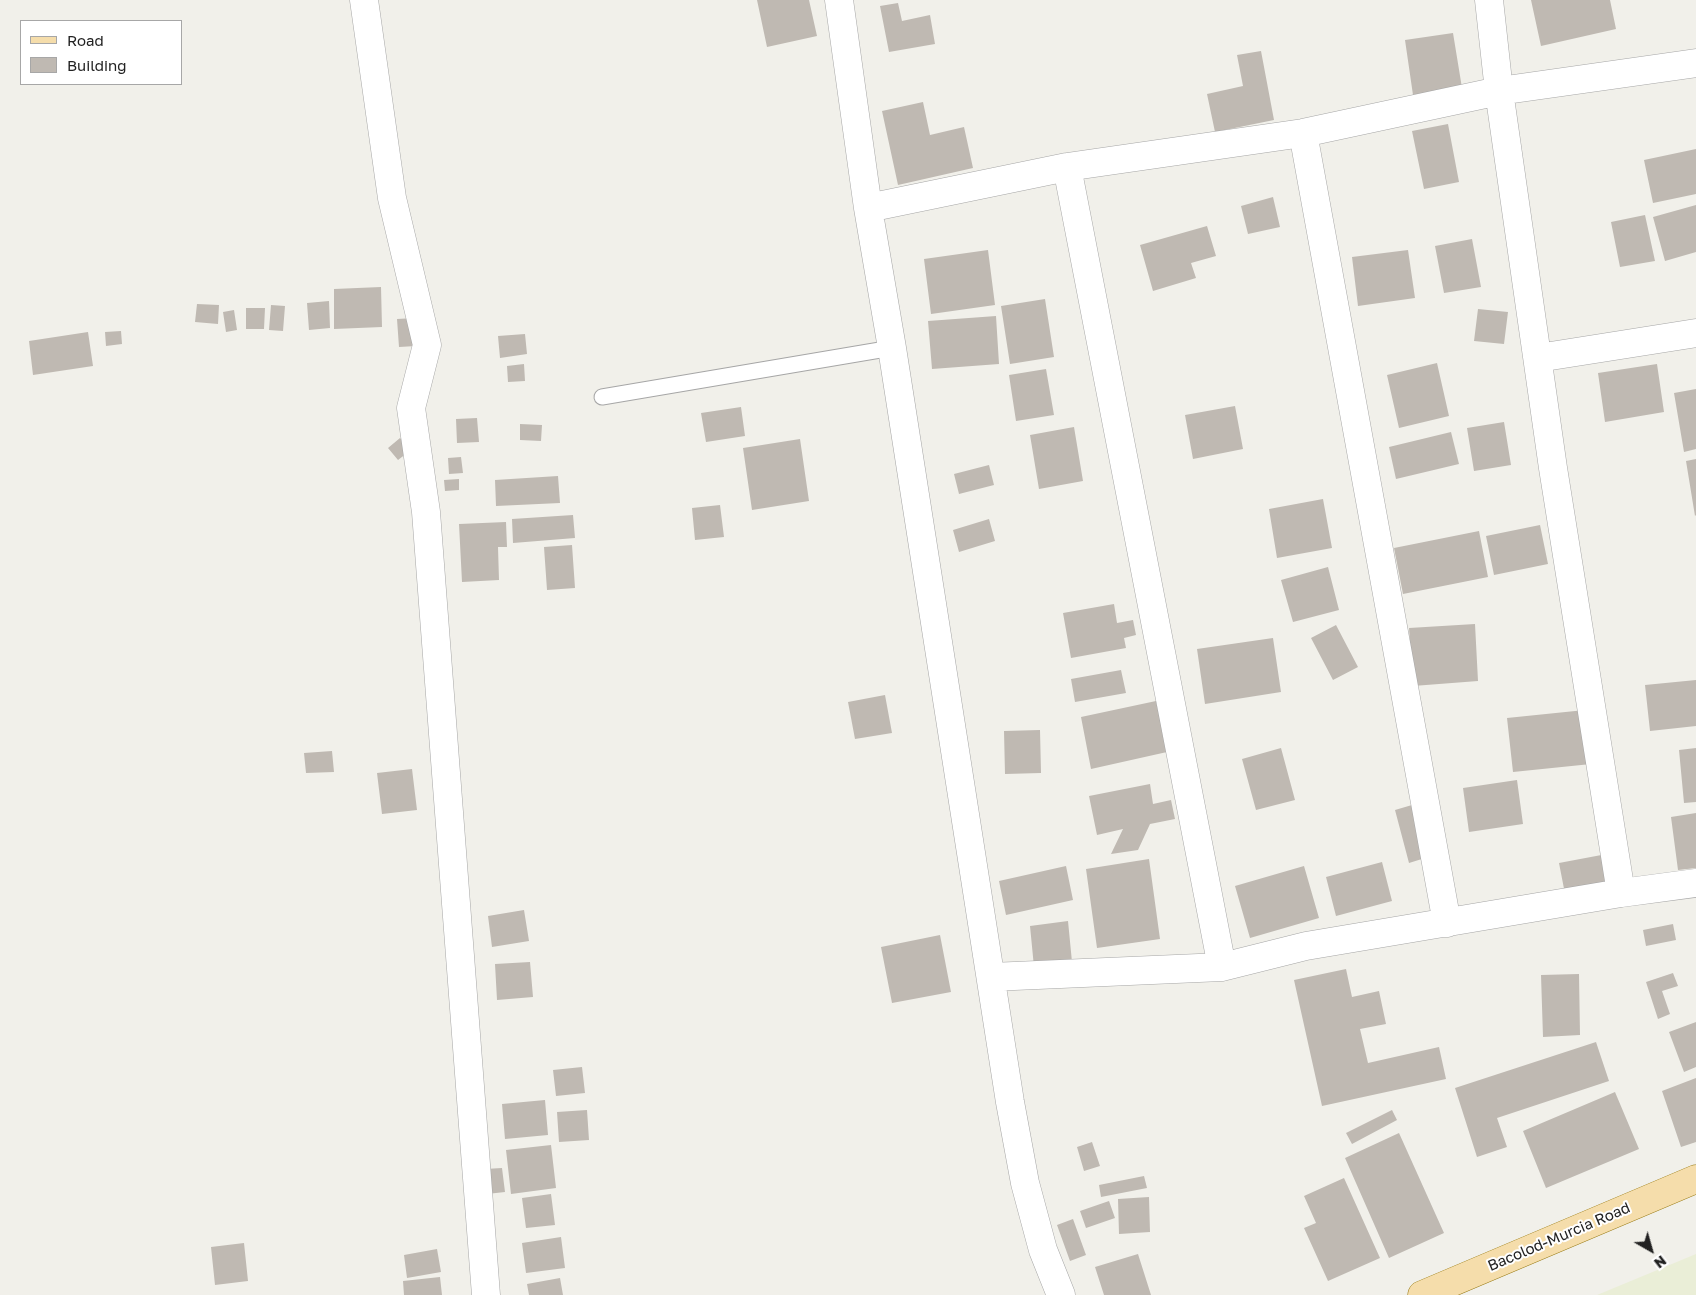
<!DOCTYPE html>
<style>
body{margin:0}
#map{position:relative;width:1696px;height:1295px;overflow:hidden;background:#f1f0ea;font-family:"Golos Text",sans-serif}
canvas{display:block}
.legend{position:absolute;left:20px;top:20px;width:162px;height:65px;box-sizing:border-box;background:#fff;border:1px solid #a7a7a7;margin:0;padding:6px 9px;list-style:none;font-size:15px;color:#222}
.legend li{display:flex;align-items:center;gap:10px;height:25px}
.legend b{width:25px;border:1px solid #a7a7a7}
.north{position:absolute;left:1626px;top:1225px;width:50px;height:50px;-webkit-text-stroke:4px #fff;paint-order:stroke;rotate:142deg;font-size:14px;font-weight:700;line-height:20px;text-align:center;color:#222}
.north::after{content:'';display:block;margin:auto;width:18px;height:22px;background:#222;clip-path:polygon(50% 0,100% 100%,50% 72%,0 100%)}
</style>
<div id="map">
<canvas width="1696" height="1295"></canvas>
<ul class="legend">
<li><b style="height:6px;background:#f5ddab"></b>Road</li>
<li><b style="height:14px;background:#bfb9b2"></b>Building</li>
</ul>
<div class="north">N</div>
</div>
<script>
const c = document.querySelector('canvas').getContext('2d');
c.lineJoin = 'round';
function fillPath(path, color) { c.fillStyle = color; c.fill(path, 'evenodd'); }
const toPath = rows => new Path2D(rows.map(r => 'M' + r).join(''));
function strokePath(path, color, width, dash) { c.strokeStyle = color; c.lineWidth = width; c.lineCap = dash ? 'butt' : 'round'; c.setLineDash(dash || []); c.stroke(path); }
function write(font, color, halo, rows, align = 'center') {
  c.font = font + ' "Golos Text",sans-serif'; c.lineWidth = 4; c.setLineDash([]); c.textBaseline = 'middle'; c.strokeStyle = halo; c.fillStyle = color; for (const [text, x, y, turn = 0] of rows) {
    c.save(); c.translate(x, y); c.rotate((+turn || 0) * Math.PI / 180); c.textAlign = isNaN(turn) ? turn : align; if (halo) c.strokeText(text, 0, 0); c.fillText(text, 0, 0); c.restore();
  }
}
fillPath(toPath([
 [1696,1254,1696,1295,1597,1295]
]), '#eaeed7');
fillPath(toPath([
 [757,0,809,0,817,36,767,47],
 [1531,0,1610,0,1616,29,1541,46],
 [898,3,902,21,930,15,935,44,889,52,880,6],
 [1453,33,1462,88,1413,95,1405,40],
 [1261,51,1274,120,1215,132,1207,94,1243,86,1237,55],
 [923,102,930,135,964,127,973,168,898,185,882,111],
 [1448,124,1459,182,1424,189,1412,131],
 [1696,149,1696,194,1653,203,1644,160],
 [1273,197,1280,227,1248,234,1241,206],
 [1696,205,1696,252,1665,261,1653,217],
 [1645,215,1655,261,1620,267,1611,222],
 [1207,226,1216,256,1191,263,1196,278,1153,291,1140,245],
 [1472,239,1481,287,1444,293,1435,246],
 [988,250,995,305,931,314,924,259],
 [1408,250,1415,298,1358,306,1352,257],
 [381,287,382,327,334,329,334,289],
 [1045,299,1054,357,1010,364,1001,306],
 [329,301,330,328,309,330,307,303],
 [197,304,219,305,218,324,195,322],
 [271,305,285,306,283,331,269,330],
 [246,308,265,308,264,329,246,329],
 [1478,309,1508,312,1504,344,1474,341],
 [234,310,237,330,226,332,223,312],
 [996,316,999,364,932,369,928,321],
 [415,318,416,346,399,347,397,319],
 [121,331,122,344,106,346,105,332],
 [88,332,93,366,33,375,29,341],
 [525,334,527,354,500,358,498,336],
 [1437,363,1449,416,1399,428,1387,375],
 [524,364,525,381,508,382,507,366],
 [1657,364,1664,412,1605,422,1598,373],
 [1046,369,1054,415,1016,421,1009,375],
 [1696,389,1696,449,1684,452,1674,393],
 [1235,406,1243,449,1193,459,1185,415],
 [741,407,745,436,706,442,701,413],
 [477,418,479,442,457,443,456,419],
 [1504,422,1511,465,1474,471,1467,428],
 [520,424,542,425,541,441,520,440],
 [1074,427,1083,481,1039,489,1030,435],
 [1451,432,1459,464,1396,479,1389,447],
 [400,438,411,450,398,460,388,448],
 [800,439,809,501,752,510,743,448],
 [461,457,463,473,449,474,448,458],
 [1696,459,1696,515,1695,516,1686,461],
 [989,465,994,485,959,494,954,474],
 [558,476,560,503,496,506,495,480],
 [459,479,459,490,445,491,444,480],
 [1323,499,1332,548,1277,558,1269,509],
 [720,505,724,537,695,540,692,508],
 [573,515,575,538,513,543,512,519],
 [989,519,995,541,959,552,953,530],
 [506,522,507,547,498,547,499,580,462,582,459,524],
 [1540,525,1548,564,1494,575,1486,536],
 [1479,531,1488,577,1403,594,1394,548],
 [572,545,575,588,547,590,544,547],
 [1328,567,1339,610,1293,622,1281,580],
 [1114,604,1117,623,1133,620,1136,635,1124,638,1126,648,1071,658,1063,613],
 [1475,624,1478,681,1413,686,1409,628],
 [1336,625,1358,667,1333,680,1311,638],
 [1273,638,1281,692,1205,704,1197,649],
 [1121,670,1126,693,1075,702,1071,679],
 [1696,680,1696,726,1650,731,1645,685],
 [885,695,892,733,855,739,848,702],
 [1156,701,1167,752,1091,769,1081,717],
 [1585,710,1591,764,1513,772,1507,718],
 [1040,730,1041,773,1005,774,1004,731],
 [1281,748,1295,800,1256,810,1242,759],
 [1696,748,1696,802,1684,803,1679,750],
 [332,751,334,772,306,773,304,753],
 [412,769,417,810,382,814,377,773],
 [1517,780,1523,824,1469,832,1463,788],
 [1150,784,1153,804,1171,800,1175,819,1150,824,1138,850,1111,854,1123,829,1097,835,1089,796],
 [1412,805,1425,858,1409,863,1395,810],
 [1696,813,1696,868,1678,870,1671,817],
 [1612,853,1618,889,1566,899,1559,863],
 [1149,859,1160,939,1097,948,1086,869],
 [1382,862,1392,901,1336,916,1326,877],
 [1066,866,1073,900,1006,915,999,881],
 [1304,866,1319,918,1250,938,1235,886],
 [524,910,529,941,492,947,488,916],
 [1068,921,1072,962,1034,967,1030,926],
 [1673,924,1676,940,1646,946,1643,930],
 [940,935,951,992,892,1003,881,947],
 [530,962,533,997,497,1000,495,964],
 [1346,969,1352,997,1379,991,1386,1024,1360,1029,1368,1063,1439,1047,1446,1079,1322,1106,1294,980],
 [1673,973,1678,986,1662,991,1670,1014,1658,1019,1646,982],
 [1579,974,1580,1035,1543,1037,1541,975],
 [1696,1022,1696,1067,1684,1072,1669,1032],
 [1596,1042,1609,1081,1497,1118,1507,1147,1477,1157,1455,1088],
 [582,1067,585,1093,556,1096,553,1070],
 [1696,1078,1696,1142,1681,1147,1662,1091],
 [1615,1092,1639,1149,1546,1188,1523,1131],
 [545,1100,548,1135,505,1139,502,1104],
 [587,1110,589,1140,559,1142,557,1112],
 [1392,1110,1397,1120,1352,1144,1346,1133],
 [1399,1133,1444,1233,1389,1258,1345,1158],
 [1092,1142,1100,1166,1084,1171,1077,1147],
 [551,1145,556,1188,511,1194,506,1150],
 [502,1168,505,1192,487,1194,485,1169],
 [1144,1176,1147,1188,1101,1197,1099,1185],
 [1344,1178,1380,1258,1328,1281,1304,1228,1316,1223,1304,1196],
 [551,1194,555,1225,526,1228,522,1198],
 [1149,1197,1150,1232,1119,1234,1118,1199],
 [1109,1201,1115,1218,1086,1228,1080,1211],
 [1073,1219,1086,1255,1070,1261,1057,1225],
 [561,1237,565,1268,526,1273,522,1243],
 [244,1243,248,1281,215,1285,211,1247],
 [437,1249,441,1272,407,1278,404,1255],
 [1138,1254,1151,1295,1104,1295,1095,1267],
 [440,1277,442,1295,404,1295,403,1281],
 [560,1278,563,1295,529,1295,527,1284]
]), '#bfb9b2');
const service = toPath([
 [602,397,892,348]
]);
const minor = toPath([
 [364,0,392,198,427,345,411,408,426,512,486,1295],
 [839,0,868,208,892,348,1010,1102,1025,1183,1043,1250,1061,1295],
 [1489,0,1499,91,1553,468,1621,893],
 [1303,133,1447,923],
 [1067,167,1222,967],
 [868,208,1067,167,1303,133,1499,91,1696,63],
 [1538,358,1696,333],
 [991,977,1222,967,1306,946,1621,893,1696,883]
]);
const primary = toPath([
 [1422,1295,1696,1179]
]);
strokePath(service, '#a6a6a6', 17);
strokePath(minor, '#a6a6a6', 29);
strokePath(primary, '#94760c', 29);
strokePath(service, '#fff', 15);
strokePath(minor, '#fff', 28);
strokePath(primary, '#f5ddab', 28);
write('15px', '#222', '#fff', [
 ["Bacolod-Murcia Road",1559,1237,-23]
]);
</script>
